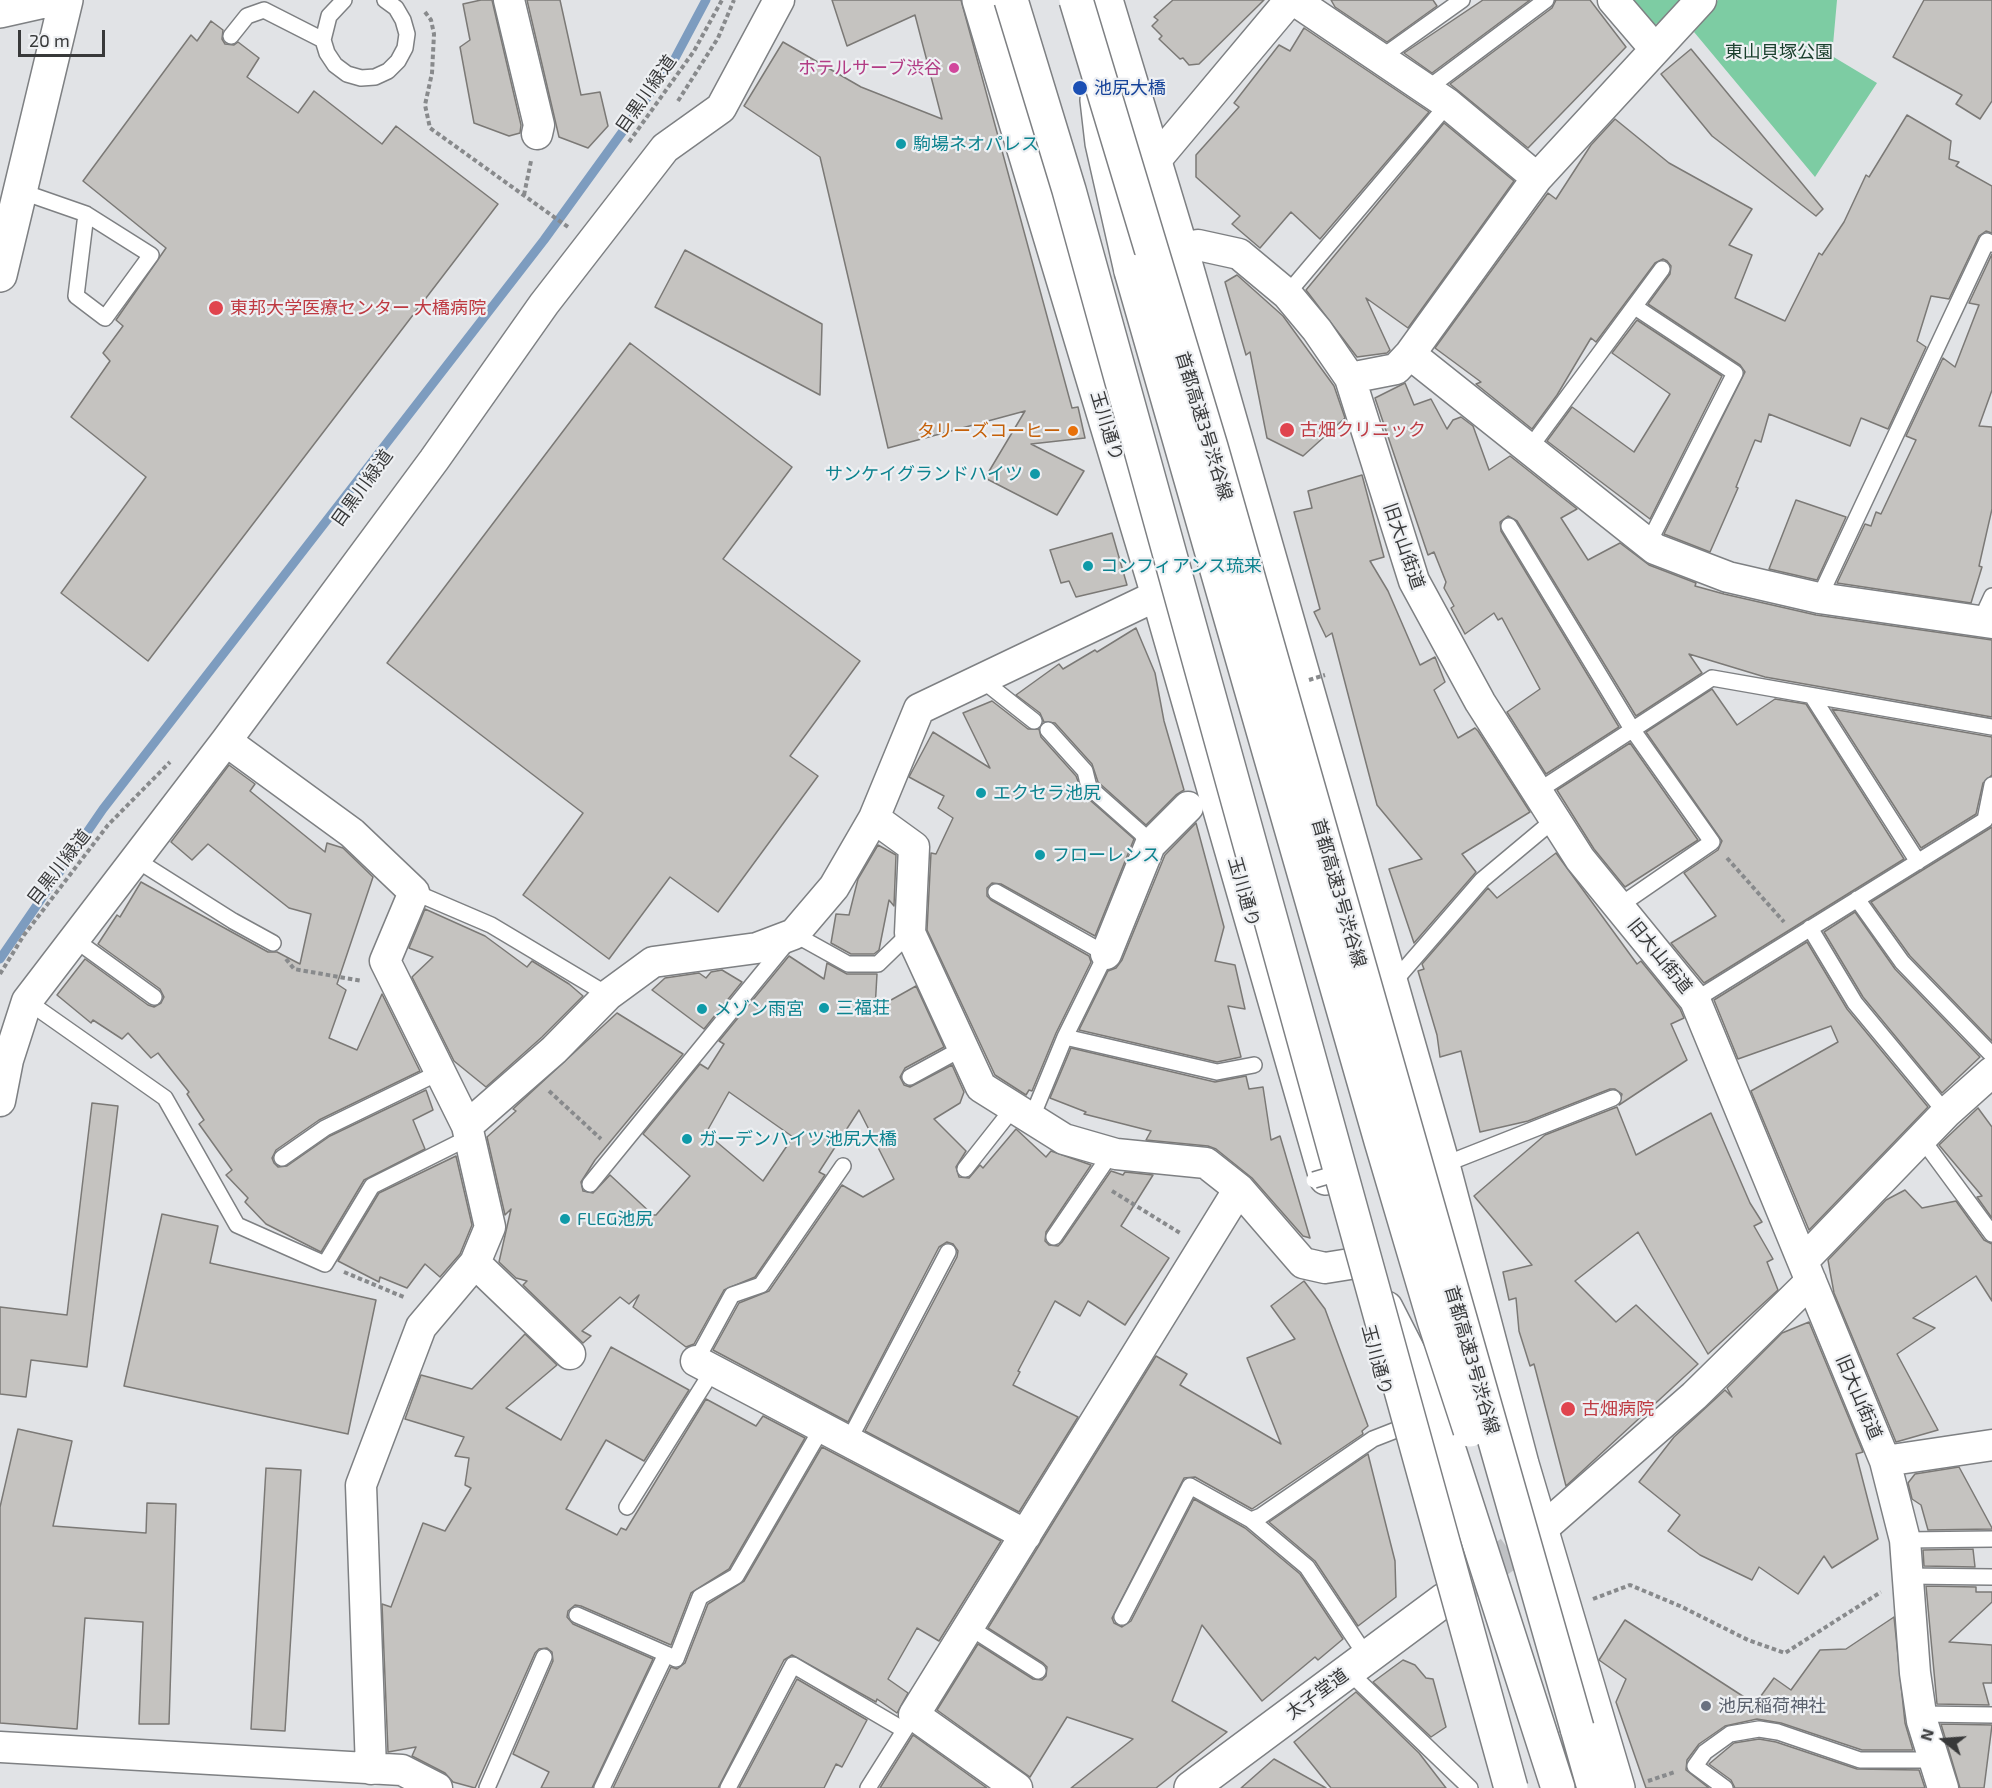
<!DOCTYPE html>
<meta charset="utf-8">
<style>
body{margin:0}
#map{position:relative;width:1992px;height:1788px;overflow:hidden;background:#e1e3e6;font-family:"Exo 2",sans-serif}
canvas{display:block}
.north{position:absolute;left:1914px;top:1710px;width:60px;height:60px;-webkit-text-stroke:4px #eef0f3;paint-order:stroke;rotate:287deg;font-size:16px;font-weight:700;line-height:24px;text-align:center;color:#38393a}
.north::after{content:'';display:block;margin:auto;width:21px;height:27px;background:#38393a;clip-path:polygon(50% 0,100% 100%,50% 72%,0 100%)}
.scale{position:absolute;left:18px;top:30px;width:87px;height:27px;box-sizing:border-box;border:3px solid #38393a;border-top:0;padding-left:8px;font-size:18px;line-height:21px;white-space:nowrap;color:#38393a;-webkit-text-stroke:4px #eef0f3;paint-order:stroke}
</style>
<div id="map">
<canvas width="1992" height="1788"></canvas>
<div class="north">N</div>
<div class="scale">20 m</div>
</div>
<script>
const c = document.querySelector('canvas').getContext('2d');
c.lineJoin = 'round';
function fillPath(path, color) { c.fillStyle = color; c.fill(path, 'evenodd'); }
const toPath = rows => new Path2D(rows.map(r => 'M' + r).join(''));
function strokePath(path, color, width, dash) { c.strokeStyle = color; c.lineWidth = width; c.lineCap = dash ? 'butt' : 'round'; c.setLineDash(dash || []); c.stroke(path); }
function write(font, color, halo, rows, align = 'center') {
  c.font = font + ' "Exo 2","Noto Sans JP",sans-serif'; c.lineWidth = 4.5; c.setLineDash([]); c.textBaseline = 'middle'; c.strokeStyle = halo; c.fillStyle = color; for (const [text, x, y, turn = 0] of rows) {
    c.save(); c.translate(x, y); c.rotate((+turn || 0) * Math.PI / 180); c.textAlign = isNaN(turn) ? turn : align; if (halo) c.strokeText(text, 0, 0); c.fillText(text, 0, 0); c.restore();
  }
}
fillPath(toPath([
 [1621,0,1683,0,1676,10,1652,27],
 [1718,0,1837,0,1832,56,1877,83,1815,177,1694,32]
]), '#7dcca3');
strokePath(toPath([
 [0,959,103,809,544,240,673,62,706,0]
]), '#7d9cbf', 9);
const building = toPath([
 [481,0,492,0,521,125,520,133,509,136,474,123,460,47,470,40,463,4,481,0],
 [527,0,560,0,581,95,600,92,608,126,588,148,559,137,527,0],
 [832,0,961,0,1072,408,1078,407,1085,438,1031,444,1084,471,1057,515,985,478,1025,411,888,448,820,157,744,106,783,42,861,87,942,119,915,15,847,46,832,0],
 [1173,0,1264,0,1199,64,1189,65,1183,58,1180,59,1159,39,1162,36,1152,26,1158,20,1154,17,1173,0],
 [1331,0,1433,0,1437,6,1387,42,1335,7,1331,0],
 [1483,0,1530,0,1432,73,1404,53,1483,0],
 [1556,0,1590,0,1626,47,1528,148,1450,84,1552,8,1556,0],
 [1924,0,1992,0,1992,101,1980,119,1956,104,1962,95,1893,57,1924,0],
 [211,21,223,30,222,39,225,44,234,45,238,42,259,58,247,77,298,113,314,91,382,144,396,126,498,204,148,661,61,593,146,477,71,417,110,361,103,353,123,326,116,320,166,248,83,181,191,35,197,41,211,21],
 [1304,28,1429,112,1320,239,1291,212,1260,248,1232,224,1240,216,1196,177,1196,155,1239,107,1234,103,1279,45,1290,51,1304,28],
 [1691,49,1823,209,1816,216,1712,136,1661,74,1691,49],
 [1907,115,1951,141,1949,159,1959,162,1956,166,1992,186,1992,233,1986,231,1979,236,1949,299,1931,296,1917,341,1926,347,1888,429,1861,418,1850,446,1769,414,1761,442,1755,440,1736,487,1738,488,1710,552,1664,534,1745,372,1740,365,1648,304,1670,274,1671,266,1667,261,1663,259,1655,263,1596,342,1591,338,1557,395,1532,429,1476,384,1481,382,1435,348,1548,193,1556,199,1591,145,1615,119,1669,163,1752,209,1729,245,1752,255,1735,298,1785,321,1819,253,1822,255,1844,222,1866,175,1869,177,1907,115],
 [1444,123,1514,181,1408,328,1366,298,1390,350,1387,353,1357,357,1306,290,1444,123],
 [685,250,822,324,820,395,655,307,685,250],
 [1992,254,1992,390,1979,426,1992,427,1992,509,1979,566,1982,567,1971,603,1837,583,1865,524,1871,526,1876,512,1881,514,1916,440,1906,436,1943,358,1955,367,1979,305,1969,303,1992,254],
 [1237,275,1283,316,1334,386,1345,418,1303,456,1267,438,1250,352,1246,355,1225,282,1237,275],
 [1637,320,1722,376,1650,519,1547,441,1572,407,1634,452,1670,394,1612,353,1637,320],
 [630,343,792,467,723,559,860,661,790,756,818,776,718,912,670,877,609,959,523,895,583,813,387,663,630,343],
 [1405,383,1414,405,1431,399,1447,429,1453,420,1461,417,1473,426,1489,470,1510,456,1577,509,1561,518,1588,560,1620,543,1649,565,1696,583,1695,586,1724,594,1816,615,1992,640,1992,717,1765,677,1689,654,1702,673,1636,716,1517,521,1508,516,1500,522,1501,531,1619,727,1546,774,1507,712,1540,689,1502,618,1498,620,1494,613,1465,634,1451,608,1454,606,1444,588,1446,582,1434,552,1428,555,1375,398,1405,383],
 [1362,475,1384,557,1370,561,1388,591,1420,665,1435,657,1445,682,1434,690,1458,738,1475,728,1478,731,1530,812,1462,854,1476,872,1414,943,1389,869,1422,859,1377,805,1332,633,1326,637,1314,612,1320,609,1294,512,1312,508,1308,491,1362,475],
 [1796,500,1846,517,1817,580,1769,569,1796,500],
 [1112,533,1127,585,1076,597,1069,581,1061,583,1050,550,1112,533],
 [1136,628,1155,673,1164,721,1184,790,1176,795,1146,825,1098,782,1092,764,1055,723,1044,722,1040,713,1016,695,1059,664,1063,669,1095,650,1097,652,1136,628],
 [1712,689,1737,725,1775,699,1806,704,1904,859,1704,983,1671,943,1716,916,1684,873,1718,850,1722,841,1646,732,1712,689],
 [992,701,1028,729,1039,729,1041,737,1076,776,1083,794,1134,839,1095,936,1001,884,992,883,987,888,987,896,991,900,1089,956,1091,962,1056,1033,1032,1091,1029,1090,1026,1095,995,1075,927,930,931,853,936,854,953,818,938,808,944,796,909,777,933,732,990,768,963,713,992,701],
 [1832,709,1992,737,1992,775,1983,783,1976,814,1921,848,1832,709],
 [1630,743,1698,840,1625,887,1594,849,1557,790,1630,743],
 [229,765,255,784,250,791,325,852,327,843,343,848,373,877,337,984,346,990,329,1038,357,1050,382,994,420,1071,319,1120,276,1150,272,1158,274,1163,278,1167,287,1166,330,1136,426,1090,433,1110,413,1120,425,1149,364,1180,321,1252,266,1224,245,1202,248,1198,226,1175,232,1170,199,1124,204,1120,187,1094,189,1092,158,1053,151,1058,128,1033,122,1039,93,1020,91,1023,57,995,85,959,148,1005,154,1007,161,1003,164,997,160,989,98,944,117,915,120,917,141,882,268,952,277,952,300,964,311,914,289,908,208,844,192,860,171,842,229,765],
 [1196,823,1224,927,1215,961,1235,965,1245,1009,1228,1006,1241,1057,1217,1062,1079,1030,1108,971,1116,968,1122,960,1165,855,1196,823],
 [1992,827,1992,1041,1910,956,1871,902,1992,827],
 [878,845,896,855,894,906,889,900,879,950,874,954,851,954,831,943,836,914,849,915,858,879,878,845],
 [1556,853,1637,964,1641,961,1680,1009,1684,1018,1671,1024,1687,1060,1619,1105,1622,1094,1615,1089,1610,1089,1528,1121,1480,1132,1461,1051,1440,1057,1437,1035,1418,971,1424,969,1422,964,1488,888,1497,898,1556,853],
 [425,909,485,936,527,967,532,961,569,984,583,996,542,1037,486,1087,454,1061,412,977,433,957,409,948,425,909],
 [1855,912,1895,969,1980,1057,1942,1093,1863,997,1824,932,1855,912],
 [1807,942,1847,1009,1928,1107,1809,1230,1751,1091,1838,1042,1831,1026,1738,1059,1714,1000,1807,942],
 [789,956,824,979,827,963,847,974,877,974,875,1009,916,986,944,1047,905,1068,900,1077,904,1085,910,1087,952,1065,964,1092,960,1103,934,1119,966,1151,956,1167,959,1177,969,1178,980,1165,983,1168,1016,1129,1046,1157,1051,1151,1091,1165,1046,1232,1045,1241,1049,1245,1058,1246,1062,1242,1111,1171,1123,1175,1125,1172,1153,1175,1121,1226,1169,1258,1125,1325,1088,1301,1080,1316,1055,1301,1018,1371,1020,1372,1013,1385,1078,1417,1019,1512,865,1431,957,1257,958,1251,953,1244,947,1242,939,1247,848,1422,713,1350,739,1303,769,1291,842,1185,863,1197,894,1179,859,1110,819,1172,825,1175,755,1277,724,1290,694,1344,686,1347,633,1307,639,1295,629,1304,620,1297,582,1331,591,1336,583,1343,523,1285,527,1281,516,1278,499,1262,511,1209,505,1215,487,1137,516,1111,513,1109,617,1013,683,1054,595,1160,581,1182,583,1191,593,1193,610,1175,653,1215,656,1215,690,1176,643,1134,700,1064,708,1069,724,1044,719,1041,789,956],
 [729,1092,793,1137,763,1181,706,1133,729,1092],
 [722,970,742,982,704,1029,652,990,665,978,699,973,706,978,711,972,722,970],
 [1071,1048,1215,1082,1246,1076,1249,1089,1263,1087,1271,1140,1280,1136,1310,1238,1303,1236,1252,1178,1216,1149,1208,1146,1146,1140,1151,1131,1084,1114,1086,1112,1050,1098,1071,1048],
 [92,1103,118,1106,87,1367,31,1360,26,1397,0,1394,0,1307,67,1315,92,1103],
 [1617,1107,1636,1155,1711,1113,1750,1203,1762,1222,1754,1226,1773,1259,1767,1262,1778,1290,1708,1354,1638,1232,1575,1281,1616,1322,1636,1305,1698,1364,1566,1486,1534,1364,1530,1366,1519,1331,1516,1298,1509,1300,1503,1272,1532,1265,1474,1196,1545,1135,1617,1107],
 [1978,1108,1992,1127,1992,1218,1977,1197,1982,1196,1939,1145,1978,1108],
 [456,1156,472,1225,460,1254,440,1277,425,1264,407,1288,380,1277,379,1282,338,1261,379,1193,456,1156],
 [1905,1190,1922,1208,1956,1201,1984,1240,1992,1244,1992,1301,1976,1276,1913,1318,1935,1328,1897,1354,1938,1430,1896,1442,1834,1293,1828,1260,1886,1200,1905,1190],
 [162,1214,218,1226,210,1263,376,1300,348,1434,124,1386,162,1214],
 [1304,1281,1325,1309,1368,1426,1362,1431,1363,1434,1252,1509,1195,1477,1184,1478,1112,1618,1114,1623,1122,1627,1131,1621,1194,1499,1245,1528,1300,1574,1343,1639,1318,1660,1315,1657,1262,1701,1202,1625,1172,1701,1227,1732,1156,1788,1071,1788,1133,1739,1067,1717,1030,1777,937,1710,978,1644,1033,1679,1042,1680,1046,1676,1047,1667,1043,1663,988,1628,1156,1356,1187,1374,1180,1385,1281,1444,1247,1358,1295,1339,1271,1306,1304,1281],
 [1809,1322,1863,1452,1856,1454,1878,1539,1832,1568,1824,1556,1798,1594,1759,1567,1752,1580,1700,1555,1668,1531,1680,1515,1639,1482,1674,1437,1725,1390,1732,1397,1727,1388,1782,1333,1809,1322],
 [525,1334,557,1365,506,1408,561,1440,611,1347,689,1390,644,1461,606,1440,566,1509,617,1535,621,1528,626,1530,706,1399,756,1426,763,1416,805,1438,729,1569,691,1593,671,1645,581,1606,575,1605,568,1611,567,1617,573,1624,653,1659,592,1788,541,1788,549,1772,513,1754,553,1661,552,1652,547,1648,539,1649,535,1653,475,1788,453,1782,445,1773,412,1756,416,1747,388,1752,382,1604,391,1607,423,1523,445,1531,471,1488,465,1485,469,1458,455,1456,464,1437,405,1419,421,1375,472,1389,525,1334],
 [18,1429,72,1441,53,1526,146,1533,147,1503,176,1504,169,1724,139,1724,143,1622,85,1618,77,1729,0,1723,0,1507,18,1429],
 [822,1447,1001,1541,939,1641,917,1628,888,1679,908,1693,897,1713,877,1699,876,1702,792,1655,784,1660,718,1788,613,1788,671,1667,677,1669,685,1663,708,1604,744,1581,822,1447],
 [1368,1454,1395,1561,1396,1597,1358,1626,1315,1561,1269,1522,1368,1454],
 [1959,1467,1992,1528,1992,1529,1928,1530,1921,1505,1912,1499,1908,1483,1915,1474,1959,1467],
 [266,1468,301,1470,285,1731,251,1729,266,1468],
 [1973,1549,1975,1567,1924,1566,1923,1550,1973,1549],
 [1926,1586,1976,1587,1976,1592,1992,1592,1992,1602,1949,1642,1992,1645,1992,1683,1983,1683,1989,1705,1937,1704,1926,1586],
 [1894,1617,1905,1723,1913,1750,1862,1750,1781,1723,1757,1719,1725,1726,1699,1744,1687,1760,1686,1770,1709,1788,1646,1788,1616,1702,1626,1679,1599,1660,1625,1620,1755,1704,1774,1678,1791,1690,1820,1650,1846,1649,1894,1617],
 [1403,1660,1415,1665,1426,1678,1433,1679,1446,1727,1431,1737,1373,1682,1403,1660],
 [797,1679,867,1720,842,1767,836,1764,824,1788,739,1788,797,1679],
 [1356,1692,1419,1753,1446,1788,1331,1788,1294,1742,1356,1692],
 [1941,1724,1992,1725,1984,1788,1960,1788,1941,1724],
 [913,1735,987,1788,880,1788,913,1735],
 [1759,1739,1776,1742,1857,1769,1919,1770,1925,1788,1735,1788,1731,1780,1709,1764,1734,1743,1759,1739],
 [1274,1759,1326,1788,1241,1788,1274,1759]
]);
fillPath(building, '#c5c3c0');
strokePath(building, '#7b7976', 1.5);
strokePath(toPath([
 [1444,1600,1541,1530]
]), '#bfc1c4', 33, [33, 16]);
const service = toPath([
 [344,0,329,16,323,40,327,53,335,65,347,74,361,78,375,77,388,71,398,61,405,48,407,34,403,20,396,8,385,0],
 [231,36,247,16,264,10,323,40],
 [1382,57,1462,0],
 [1427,89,1546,0],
 [20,191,86,214,151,255,105,318,76,296,86,214],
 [1287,294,1448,104],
 [1635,307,1735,373,1648,544],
 [1529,449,1662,269],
 [1509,526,1632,729,1712,842,1619,906],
 [1819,598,1987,241,1992,244],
 [1980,622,1992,596],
 [981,679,1034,721],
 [1812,696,1918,862],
 [1048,730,1085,771,1089,787,1141,833,1150,845],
 [1538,791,1712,678,1992,727],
 [135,859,233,921,273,943],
 [414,892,491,925,608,995],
 [996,892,1106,954,1065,1037],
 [1857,899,1902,962,1992,1055],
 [1810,928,1855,1003,1946,1113],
 [74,939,154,997],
 [1391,985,1482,880,1555,819],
 [1695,1000,1985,820,1992,785],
 [27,1001,165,1098,237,1225,325,1264,372,1186,470,1137],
 [910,1077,963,1048],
 [1032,1117,1065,1037,1217,1072,1254,1065],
 [1922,1139,1992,1234],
 [282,1158,325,1128,440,1072],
 [1443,1165,1613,1098],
 [965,1169,1014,1107],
 [590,1184,794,934,848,964,878,964,910,933],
 [1054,1237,1112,1152],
 [696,1361,732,1295,761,1285,843,1166],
 [849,1440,948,1252],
 [627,1507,713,1370],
 [1251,1520,1261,1516,1373,1439,1396,1430],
 [1905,1540,1992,1539],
 [1907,1576,1992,1577],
 [577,1615,666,1654],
 [1122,1617,1190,1486,1251,1520,1307,1567,1367,1657],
 [969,1627,1038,1671],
 [1348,1671,1470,1788],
 [1921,1714,1992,1715],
 [487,1788,544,1657],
 [602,1788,666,1654,676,1659,700,1597,736,1576,823,1426],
 [728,1788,793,1665,904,1730],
 [868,1788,909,1723],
 [1725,1788,1695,1766,1705,1752,1730,1734,1759,1729,1778,1732,1860,1760,1934,1760]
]);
const minor = toPath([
 [509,0,539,125,537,134],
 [1294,0,1448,104,1537,178],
 [1613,0,1655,49],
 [1155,161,1290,0],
 [1181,248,1198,245,1239,254,1287,294,1317,330,1350,378,1414,581,1480,702,1580,859,1695,1000,1885,1461,1905,1540,1915,1673,1922,1721,1943,1788],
 [1410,354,1655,549,1728,577,1819,598,1992,623],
 [1350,378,1396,369,1410,354,1537,178,1701,0],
 [226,741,352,833,414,892,385,961,467,1126],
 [874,818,914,847,910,933,981,1087,1064,1139,1116,1154,1206,1163,1239,1189,1303,1263,1325,1268,1350,1264],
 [1106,954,1150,845,1188,807],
 [0,1101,8,1060,27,1001,226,741,434,460,544,304,665,148,721,108,779,0],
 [1803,1261,1946,1113,1992,1072],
 [475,1263,570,1354],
 [696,1361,1026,1535],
 [1885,1461,1992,1445],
 [1541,1530,1694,1396,1811,1281],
 [0,1747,402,1770,437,1788],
 [371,1769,361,1485,421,1327,475,1263,490,1227,467,1126,554,1050,608,995,653,962,757,948,794,934,834,887,874,818,919,709,1158,595],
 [1017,1788,914,1715,1239,1189]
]);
const tertiary = toPath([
 [0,11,49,0],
 [0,275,66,0],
 [1191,1788,1444,1600]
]);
const trunk = toPath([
 [979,0,1158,595,1326,1178],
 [1106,0,1181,248,1443,1165,1522,1464,1618,1788]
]);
const motorway = toPath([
 [1097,100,1102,143,1131,271],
 [1386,1308,1433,1400,1558,1788],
 [1577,1728,1594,1788]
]);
strokePath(service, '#7e8083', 18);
strokePath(minor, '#7e8083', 33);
strokePath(tertiary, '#7e8083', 36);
strokePath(trunk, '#7e8083', 36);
strokePath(motorway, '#7e8083', 36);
strokePath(toPath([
 [425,12,431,20,434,34,432,73,425,105,430,128,568,227],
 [678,101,718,38,734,0],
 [629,142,694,51,722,0],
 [524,195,531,161],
 [1727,858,1784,922],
 [286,959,294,969,362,981],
 [0,974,24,935,108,825,170,762],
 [549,1091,601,1139],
 [1112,1191,1180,1233],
 [344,1272,406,1298],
 [1593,1599,1630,1585,1680,1606,1748,1640,1785,1653,1881,1592],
 [1648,1781,1675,1772]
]), '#888a8c', 4, [4.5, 3]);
strokePath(service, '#fff', 15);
strokePath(minor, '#fff', 30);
strokePath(tertiary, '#fff', 33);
strokePath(trunk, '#fff', 33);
strokePath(motorway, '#fff', 33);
const serviceBridge = toPath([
 [1314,1180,1341,1172]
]);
const motorwayBridge = toPath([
 [1011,0,1069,190,1511,1788],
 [1076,0,1211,447,1577,1728],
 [1131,271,1381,1141,1434,1320,1470,1430]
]);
strokePath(serviceBridge, '#7e8083', 18, []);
strokePath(motorwayBridge, '#7e8083', 36, []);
strokePath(toPath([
 [1309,680,1325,675]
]), '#888a8c', 4, [4.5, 3]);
strokePath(serviceBridge, '#fff', 15);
strokePath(motorwayBridge, '#fff', 33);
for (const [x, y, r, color] of [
 [954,68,6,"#d1479c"],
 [1080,88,8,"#1a4fb4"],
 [901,144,6,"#0f9aa8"],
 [216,308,8,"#e0444e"],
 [1287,430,8,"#e0444e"],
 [1073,431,6,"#e8710a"],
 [1035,474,6,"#0f9aa8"],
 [1088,566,6,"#0f9aa8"],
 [981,793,6,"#0f9aa8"],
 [1040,855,6,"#0f9aa8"],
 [824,1008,6,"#0f9aa8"],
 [702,1009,6,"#0f9aa8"],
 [687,1139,6,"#0f9aa8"],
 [565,1219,6,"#0f9aa8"],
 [1568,1409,8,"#e0444e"],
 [1706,1706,6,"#6b7280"]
]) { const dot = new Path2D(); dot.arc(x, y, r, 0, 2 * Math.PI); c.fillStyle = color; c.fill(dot); strokePath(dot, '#eef0f3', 2); }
write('18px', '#1b402e', '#eef0f3', [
 ["東山貝塚公園",1779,52]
]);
write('18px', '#b23c85', '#eef0f3', [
 ["ホテルサーブ渋谷",942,68]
], 'right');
write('18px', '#164399', '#eef0f3', [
 ["池尻大橋",1094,88]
], 'left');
write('18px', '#38393a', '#eef0f3', [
 ["目黒川緑道",646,94,-55],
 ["玉川通り",1107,426,73],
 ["首都高速3号渋谷線",1204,426,73],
 ["目黒川緑道",362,488,-54],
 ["旧大山街道",1404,546,71],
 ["目黒川緑道",59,867,-52],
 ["玉川通り",1244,892,74],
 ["首都高速3号渋谷線",1339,893,74],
 ["旧大山街道",1660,956,51],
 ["玉川通り",1377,1360,75],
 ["首都高速3号渋谷線",1472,1360,74],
 ["旧大山街道",1859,1397,67],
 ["太子堂道",1317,1694,-36]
]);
write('18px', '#0d838f', '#eef0f3', [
 ["駒場ネオパレス",913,144],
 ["サンケイグランドハイツ",1023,474,"right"],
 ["コンフィアンス琉来",1100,566],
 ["エクセラ池尻",993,793],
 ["フローレンス",1052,855],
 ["三福荘",836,1008],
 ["メゾン雨宮",714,1009],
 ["ガーデンハイツ池尻大橋",699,1139],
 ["FLEG池尻",577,1219]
], 'left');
write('18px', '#be3a42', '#eef0f3', [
 ["東邦大学医療センター 大橋病院",230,308],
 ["古畑クリニック",1300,430],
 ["古畑病院",1582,1409]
], 'left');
write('18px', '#c56008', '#eef0f3', [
 ["タリーズコーヒー",1061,431]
], 'right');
write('18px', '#5b616d', '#eef0f3', [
 ["池尻稲荷神社",1718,1706]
], 'left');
</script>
